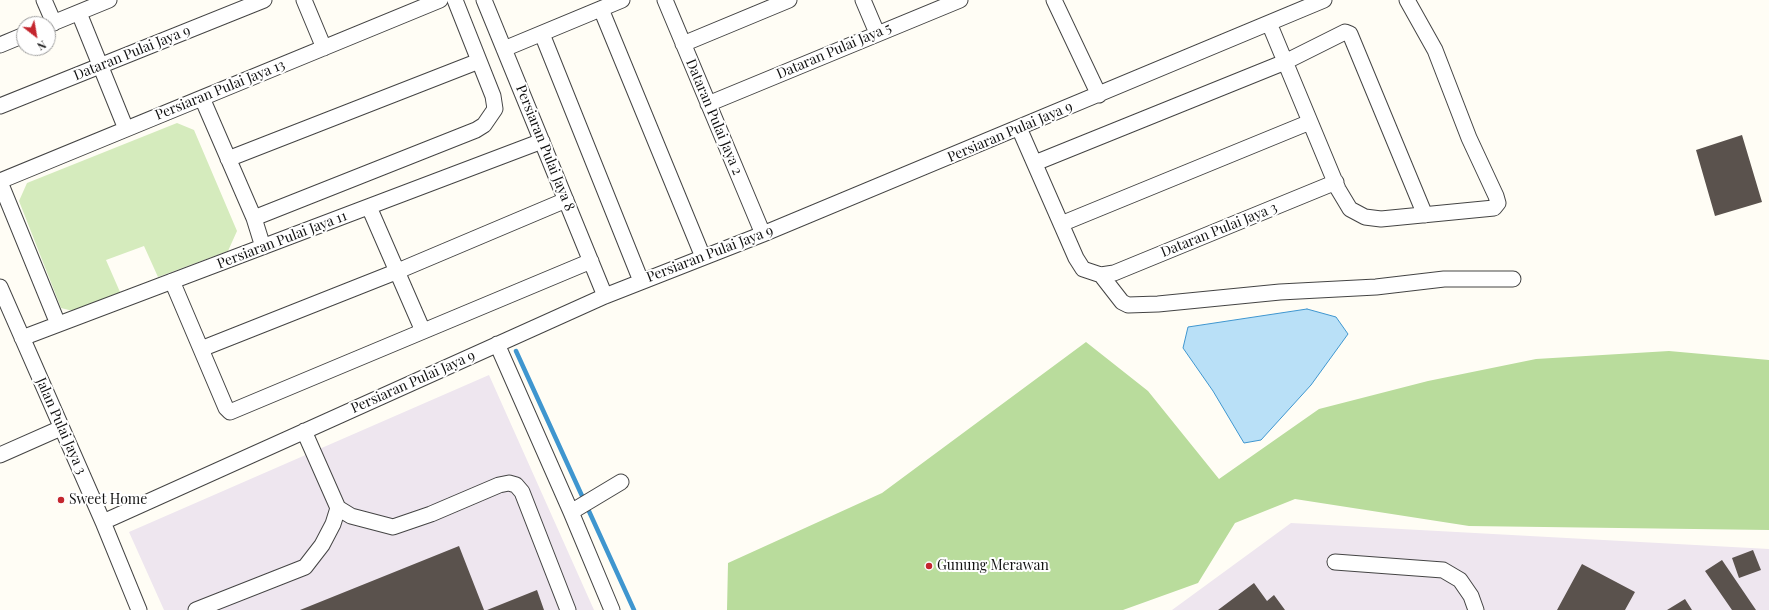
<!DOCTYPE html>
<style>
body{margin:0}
#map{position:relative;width:1769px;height:610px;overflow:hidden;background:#fffdf5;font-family:"Playfair Display",serif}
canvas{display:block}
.north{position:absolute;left:16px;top:16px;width:40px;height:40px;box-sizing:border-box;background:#fff;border:1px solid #a0a0a0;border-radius:50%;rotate:149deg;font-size:11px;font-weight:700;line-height:16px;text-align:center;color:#111}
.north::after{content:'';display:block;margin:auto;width:14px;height:18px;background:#c4262e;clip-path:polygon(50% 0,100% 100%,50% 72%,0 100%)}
</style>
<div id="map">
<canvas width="1769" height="610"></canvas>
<div class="north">N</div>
</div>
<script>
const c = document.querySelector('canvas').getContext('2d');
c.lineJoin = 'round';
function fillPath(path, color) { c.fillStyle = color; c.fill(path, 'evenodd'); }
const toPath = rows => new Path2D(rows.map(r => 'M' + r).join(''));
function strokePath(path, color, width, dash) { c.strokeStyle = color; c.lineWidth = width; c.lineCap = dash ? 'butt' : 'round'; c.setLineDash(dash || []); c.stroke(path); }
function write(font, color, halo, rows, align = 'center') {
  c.font = font + ' "Playfair Display",serif'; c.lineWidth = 4; c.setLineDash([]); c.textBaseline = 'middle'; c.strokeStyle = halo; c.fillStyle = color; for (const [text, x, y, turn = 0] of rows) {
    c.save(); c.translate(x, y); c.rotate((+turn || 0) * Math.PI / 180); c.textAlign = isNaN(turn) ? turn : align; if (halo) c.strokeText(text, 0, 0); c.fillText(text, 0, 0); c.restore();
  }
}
fillPath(toPath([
 [489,375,594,610,164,610,129,532],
 [1291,523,1769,549,1769,610,1172,610]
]), '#eee6ef');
fillPath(toPath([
 [177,123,194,130,237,231,228,251,158,277,144,246,106,260,120,292,73,311,61,308,19,201,27,183]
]), '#d5ebbd');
fillPath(toPath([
 [1086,342,1148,391,1219,479,1319,409,1428,381,1536,359,1669,351,1769,360,1769,530,1469,526,1295,499,1235,523,1198,583,1123,610,727,610,728,563,882,493]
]), '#b9dc9c');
const water = toPath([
 [1307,309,1336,317,1348,334,1311,385,1261,440,1244,443,1213,391,1183,348,1188,327,1307,309]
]);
fillPath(water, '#b9e0f7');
strokePath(water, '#3f96cf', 1);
strokePath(toPath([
 [516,351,634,610]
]), '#3f96cf', 4.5);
fillPath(toPath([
 [1742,135,1762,202,1715,216,1696,150],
 [459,546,484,610,300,610],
 [1753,550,1761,570,1739,578,1732,558],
 [1722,560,1756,610,1732,610,1705,571],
 [1582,564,1635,592,1625,610,1557,610],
 [1254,583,1267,601,1274,595,1285,610,1218,610],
 [537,590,544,610,487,610],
 [1685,599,1692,610,1667,610]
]), '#5a524d');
const minor = toPath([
 [44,0,54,23],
 [304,0,324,48],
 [484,0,605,296],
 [665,0,763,234],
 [863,0,877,33],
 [1054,0,1099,95],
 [601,9,703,257],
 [79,13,126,129],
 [1269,23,1338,189,1350,209,1365,217,1381,219,1494,208,1498,203,1496,196,1469,138,1435,50,1407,0],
 [48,25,109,0],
 [542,34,641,281],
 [683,44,789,0],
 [0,45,24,35],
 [504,49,622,0],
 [202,98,254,218,263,247],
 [708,104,960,0],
 [0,106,264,0],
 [1019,128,1076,258,1083,269,1101,275,1114,273,1336,182],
 [228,159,479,61],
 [1035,163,1285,62,1345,32,1350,34,1425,215],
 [0,181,440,0],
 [0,182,58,324],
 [369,207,423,331],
 [254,218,476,130,484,125,495,109,493,96,455,0],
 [1061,224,1310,122],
 [1101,275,1122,302,1128,305,1158,304,1280,292,1376,287,1444,279,1513,279],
 [172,281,226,408,230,412,591,261],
 [0,287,103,522,139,610],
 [22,338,542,141],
 [497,344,571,512,612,610],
 [201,349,398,271,566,200],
 [0,455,61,428],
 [338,508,351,516,393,527,431,514,499,485,509,483,516,485,522,492,568,610],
 [571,512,621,482],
 [103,522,605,296,763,234,1324,0],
 [1335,562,1443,570,1460,580,1471,596,1476,610],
 [196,610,305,567,322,545,333,524,338,508,304,431]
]);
strokePath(minor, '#444', 17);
strokePath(minor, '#fff', 15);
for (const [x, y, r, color] of [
 [61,500,4,"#c4262e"],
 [929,566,4,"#c4262e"]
]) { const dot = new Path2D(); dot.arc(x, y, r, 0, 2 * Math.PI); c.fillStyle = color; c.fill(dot); strokePath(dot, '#fff', 1.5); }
write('14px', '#111', '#fff', [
 ["Dataran Pulai Jaya 5",834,51,-23],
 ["Dataran Pulai Jaya 9",132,53,-22],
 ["Persiaran Pulai Jaya 13",220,90,-22],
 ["Dataran Pulai Jaya 2",714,117,67],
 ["Persiaran Pulai Jaya 9",1010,132,-23],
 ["Persiaran Pulai Jaya 8",545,148,68],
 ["Dataran Pulai Jaya 3",1219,230,-22],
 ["Persiaran Pulai Jaya 11",282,240,-21],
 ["Persiaran Pulai Jaya 9",710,254,-21],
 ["Persiaran Pulai Jaya 9",413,382,-24],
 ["Jalan Pulai Jaya 3",61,426,66]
]);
write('14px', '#111', '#fff', [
 ["Sweet Home",69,500],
 ["Gunung Merawan",937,566]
], 'left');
</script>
